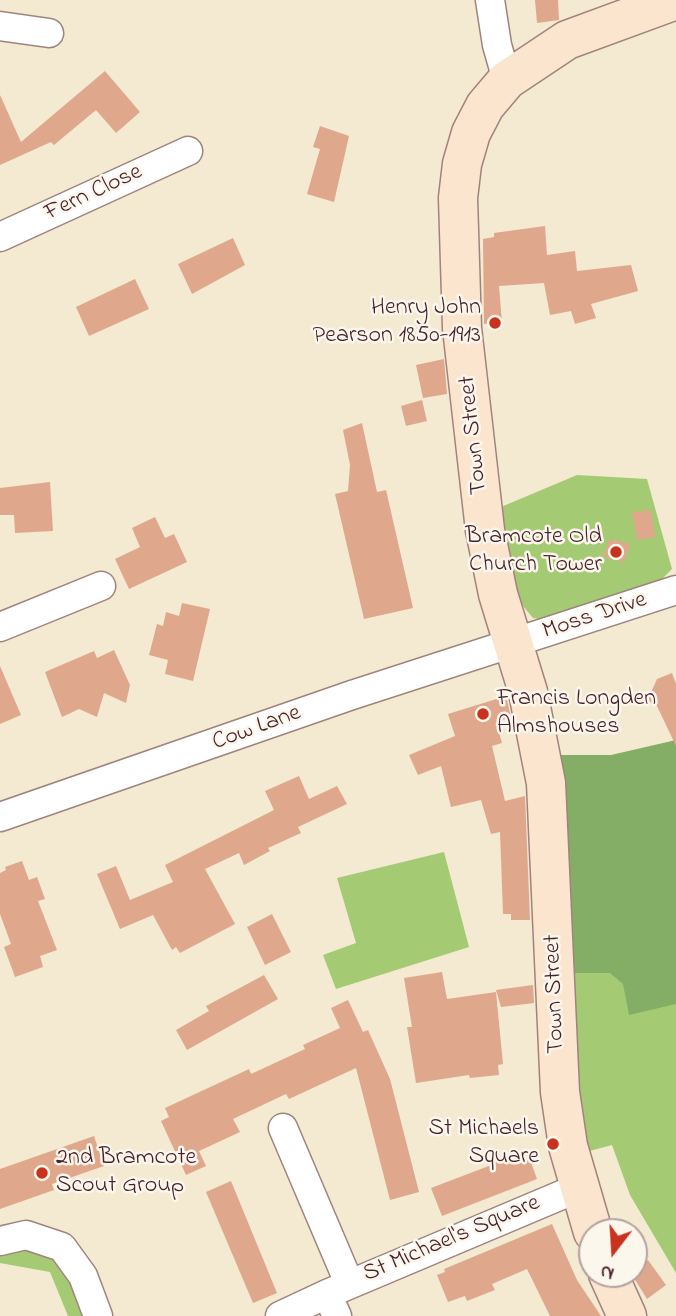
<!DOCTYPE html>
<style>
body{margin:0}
#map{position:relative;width:676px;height:1316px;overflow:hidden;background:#f4e9d1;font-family:"Indie Flower",sans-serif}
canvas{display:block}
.north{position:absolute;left:578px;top:1218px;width:70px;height:70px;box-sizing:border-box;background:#fbf7ec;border:2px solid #b4a19f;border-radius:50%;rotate:197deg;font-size:19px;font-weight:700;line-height:28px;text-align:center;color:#4a1f2b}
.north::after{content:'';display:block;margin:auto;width:24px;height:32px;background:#c8321e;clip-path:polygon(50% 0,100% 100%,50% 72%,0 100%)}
</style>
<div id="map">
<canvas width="676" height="1316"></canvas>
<div class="north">N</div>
</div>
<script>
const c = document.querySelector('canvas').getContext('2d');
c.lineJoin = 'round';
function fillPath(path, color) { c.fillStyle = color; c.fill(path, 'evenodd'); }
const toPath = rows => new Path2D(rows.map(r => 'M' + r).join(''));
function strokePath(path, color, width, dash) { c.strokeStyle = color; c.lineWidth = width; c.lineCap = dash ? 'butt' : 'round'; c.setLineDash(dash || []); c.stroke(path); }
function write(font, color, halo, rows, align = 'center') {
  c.font = font + ' "Indie Flower",sans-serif'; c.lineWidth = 5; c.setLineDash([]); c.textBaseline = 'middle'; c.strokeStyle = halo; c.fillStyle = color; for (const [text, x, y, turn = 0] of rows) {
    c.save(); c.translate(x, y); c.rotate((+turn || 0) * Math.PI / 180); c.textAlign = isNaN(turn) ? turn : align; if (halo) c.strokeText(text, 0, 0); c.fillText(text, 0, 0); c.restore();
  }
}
fillPath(toPath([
 [577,475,647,479,672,569,659,582,542,619,533,618,523,606,517,591,501,507],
 [444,852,469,947,336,989,323,955,356,943,337,878],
 [676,957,676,1273,630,1195,612,1145,586,1152,576,1092,570,973],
 [14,1246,61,1261,87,1316,68,1316,50,1272,0,1263,0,1251]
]), '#a5ca74');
fillPath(toPath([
 [676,740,676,1004,629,1015,623,984,616,978,610,973,570,973,570,890,561,755,611,755]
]), '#84ae66');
fillPath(toPath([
 [535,0,558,0,559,20,537,23],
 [105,71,140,112,116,133,96,110,54,145,51,142,0,165,0,95,21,142],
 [320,126,349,136,334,202,307,194,320,149,313,147],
 [545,226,547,255,575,251,577,271,631,265,638,291,591,304,596,318,575,324,571,311,550,315,544,283,499,286,502,323,484,324,483,239,494,237,494,233],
 [233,238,245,265,192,294,178,264],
 [135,279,149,309,89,336,76,307],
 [444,359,447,394,423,398,416,365],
 [422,400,427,421,406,426,401,406],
 [362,423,377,492,386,490,413,608,364,619,335,494,348,491,350,465,343,430],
 [50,482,53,531,15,533,14,515,0,515,0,488],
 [651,510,655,537,637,540,632,512],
 [155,517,165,538,174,534,187,562,129,589,115,559,140,547,132,528],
 [609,539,630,544,624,562,604,557],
 [182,603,210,609,193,681,165,674,168,660,149,655,157,624,163,626,166,612,179,616],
 [114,650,130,685,126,703,104,693,97,717,79,709,62,717,45,672,94,651,97,658],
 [0,666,21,715,0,724],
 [672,673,676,684,676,746,656,704,647,701,657,679],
 [506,696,511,717,496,722,502,743,492,746,505,801,525,796,530,920,511,920,511,914,503,914,500,832,491,834,481,800,451,807,441,766,418,775,409,755,455,736,448,714],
 [299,776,309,799,337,786,347,804,298,827,301,833,268,848,270,851,244,865,239,853,205,869,235,924,180,953,176,947,172,950,153,915,120,929,97,874,116,866,130,900,173,882,165,865,274,810,265,791],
 [22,861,29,880,37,877,45,899,38,901,57,950,40,956,43,967,15,977,4,947,11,944,0,914,0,873,6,870,5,867],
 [272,914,291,952,265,965,247,927],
 [442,972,447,999,496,992,503,1064,498,1065,499,1075,470,1078,469,1075,416,1083,407,1027,412,1027,404,978],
 [264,975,278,999,187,1050,176,1030,209,1011,206,1006],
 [533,985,534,1003,501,1007,496,990],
 [348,1000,363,1032,368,1030,390,1079,419,1192,390,1200,356,1068,289,1099,286,1094,233,1119,240,1132,199,1151,206,1166,186,1175,161,1121,169,1117,165,1108,249,1069,251,1074,305,1049,303,1045,340,1028,331,1008],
 [94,1136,104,1166,52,1184,54,1190,0,1209,0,1169],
 [519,1150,522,1159,529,1157,537,1179,442,1216,431,1188,494,1164,493,1161],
 [231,1181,277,1293,253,1303,206,1192],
 [552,1224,577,1280,601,1316,550,1316,527,1269,492,1284,495,1290,467,1301,465,1296,448,1302,437,1275,445,1272,444,1269],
 [648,1260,666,1285,647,1299,634,1278,634,1269]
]), '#dfa88d');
const street = toPath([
 [490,0,497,45,507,80],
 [0,26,49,33],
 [0,237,188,151],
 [0,627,101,586],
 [0,817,352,695,676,590],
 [283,1128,349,1283],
 [0,1241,26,1235,62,1247,83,1276,98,1316],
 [327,1294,578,1188],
 [280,1316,327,1294,337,1316]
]);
const secondary = toPath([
 [593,1232,568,1146,560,1092,546,783,528,692,498,594,485,530,462,328,458,198,462,164,471,133,485,106,507,80,567,40,676,0],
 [608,1274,627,1316]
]);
strokePath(street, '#9f847e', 31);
strokePath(secondary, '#9f847e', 41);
strokePath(street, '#fff', 28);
strokePath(secondary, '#fce5cf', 38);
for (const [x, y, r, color] of [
 [495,323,7,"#c8321e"],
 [616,552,7,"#c8321e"],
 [483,714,7,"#c8321e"],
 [553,1144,7,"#c8321e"],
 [42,1173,7,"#c8321e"]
]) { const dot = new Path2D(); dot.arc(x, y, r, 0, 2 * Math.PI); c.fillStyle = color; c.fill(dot); strokePath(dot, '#fbf7ec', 2.5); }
write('24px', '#4a1f2b', '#fbf7ec', [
 ["Fern Close",94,194,-25],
 ["Town Street",475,435,-96],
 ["Moss Drive",595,617,-18],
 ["Cow Lane",257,729,-20],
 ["Town Street",556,994,-92],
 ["St Michael's Square",452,1240,-23]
]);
write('24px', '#4a1f2b', '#fbf7ec', [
 ["Henry John",481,309],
 ["Pearson 1850-1913",481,337],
 ["Bramcote Old",602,538],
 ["Church Tower",602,566],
 ["Francis Longden",497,700,"left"],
 ["Almshouses",497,728,"left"],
 ["St Michaels",539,1130],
 ["Square",539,1158],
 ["2nd Bramcote",56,1159,"left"],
 ["Scout Group",56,1187,"left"]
], 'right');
</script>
